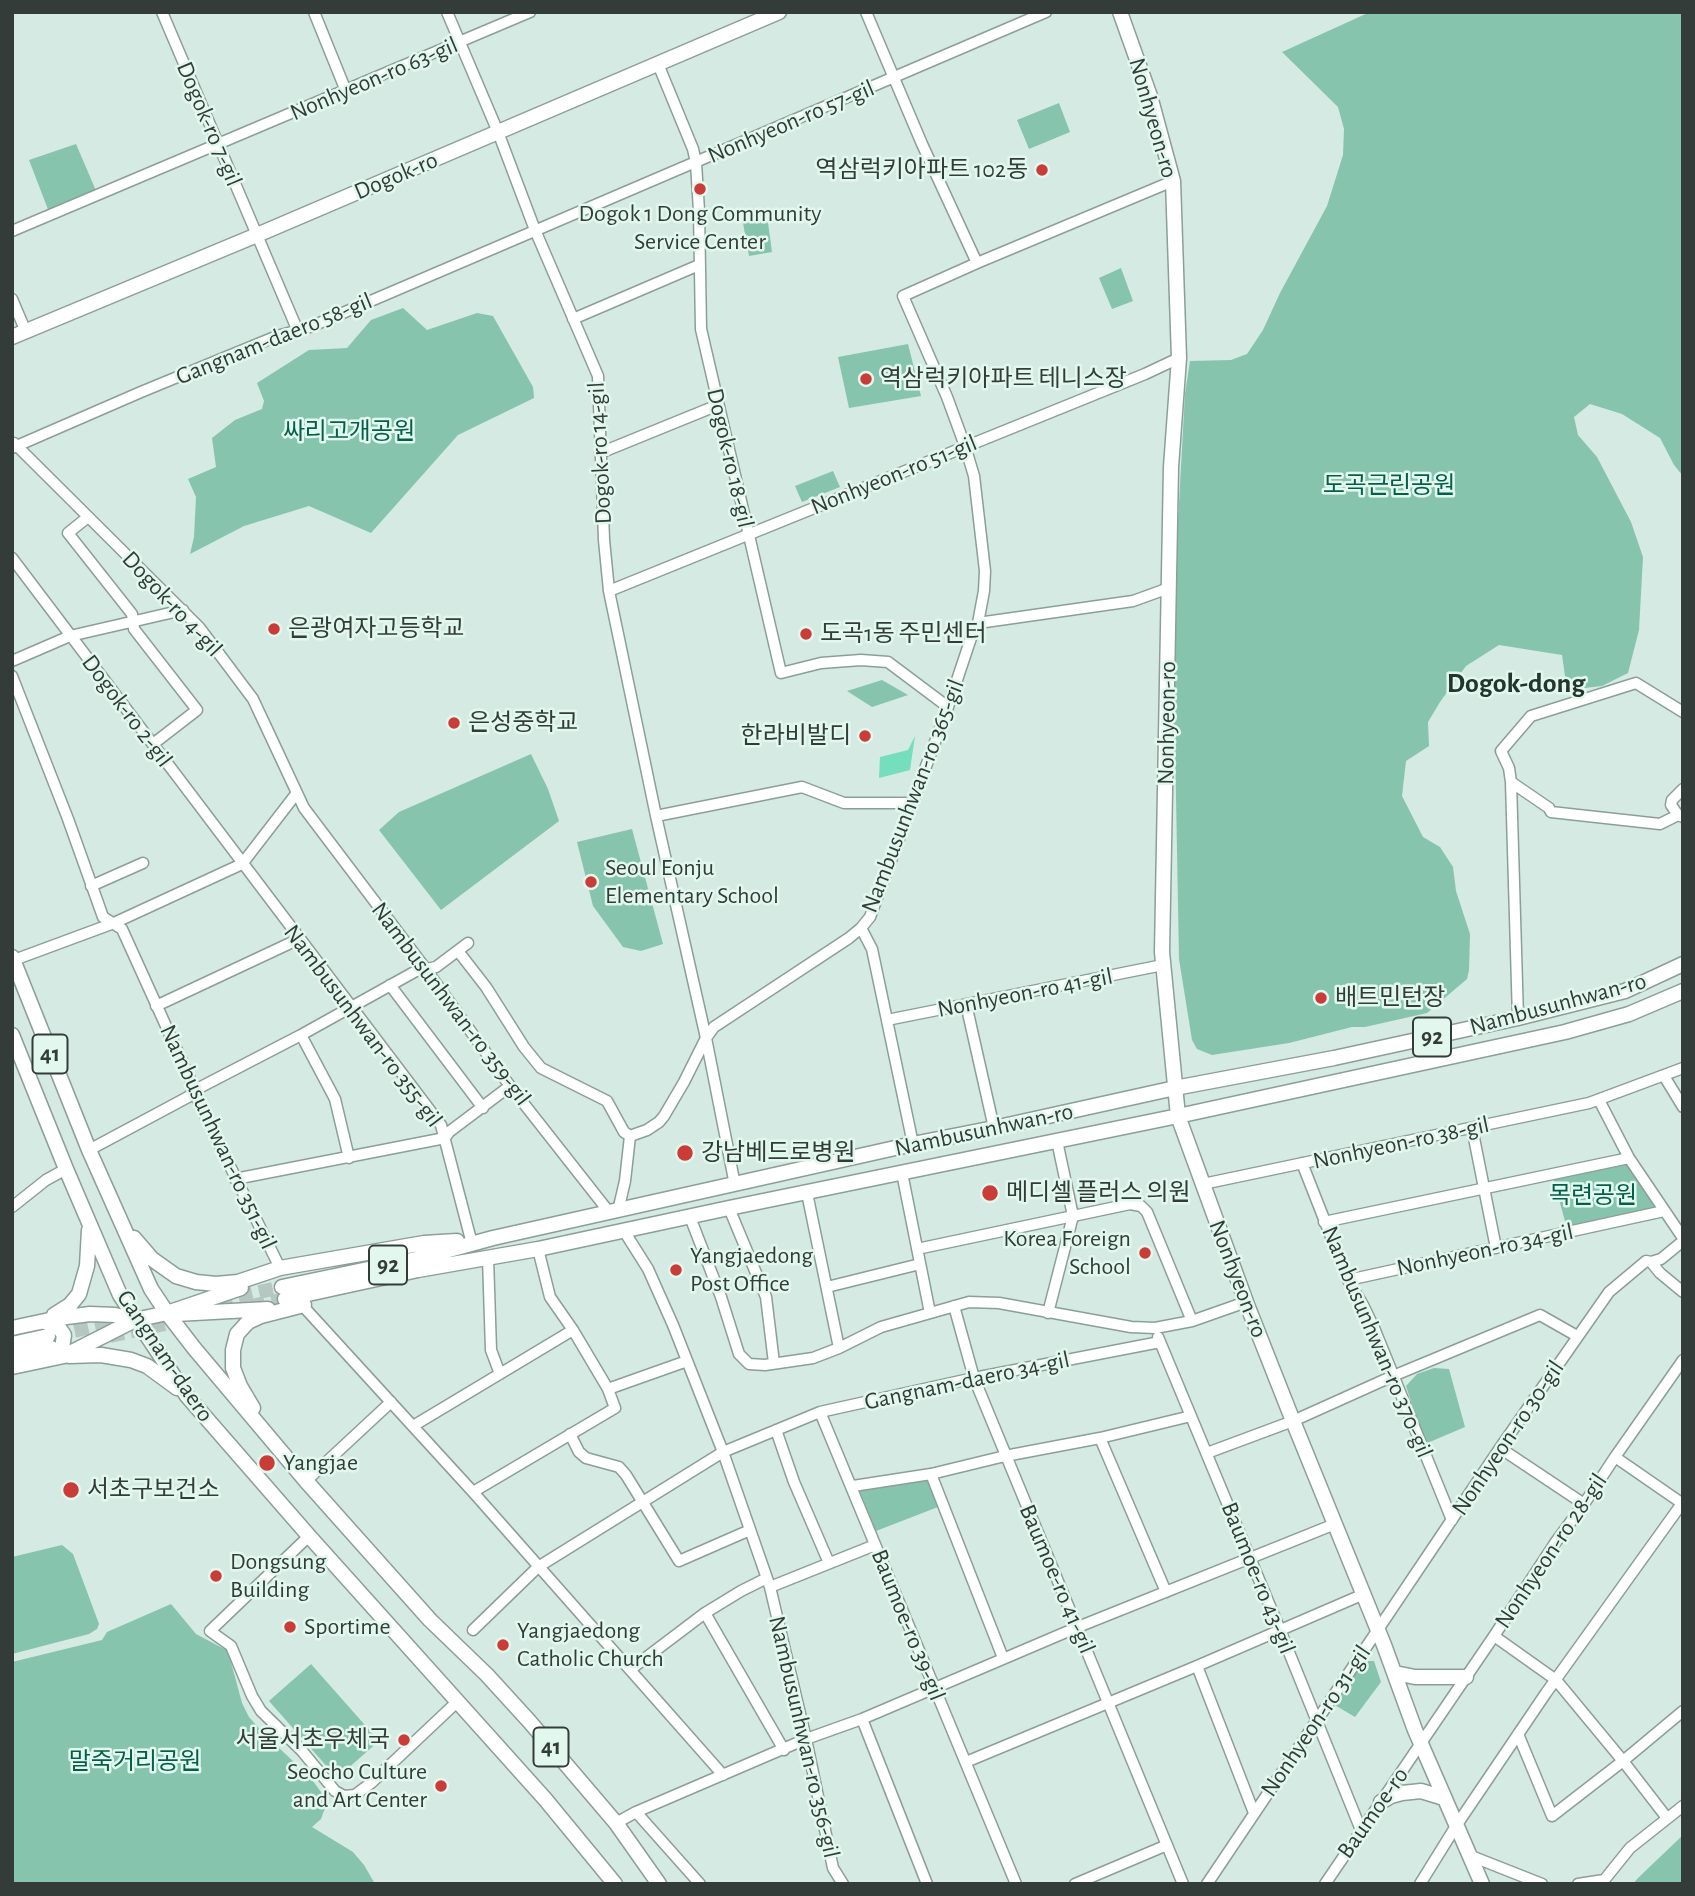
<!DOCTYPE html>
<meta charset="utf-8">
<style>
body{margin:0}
#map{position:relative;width:1695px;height:1896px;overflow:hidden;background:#d5eae2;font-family:"Alegreya Sans",sans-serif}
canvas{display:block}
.frame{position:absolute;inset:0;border:14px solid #333c38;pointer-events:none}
</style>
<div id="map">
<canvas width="1695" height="1896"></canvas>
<div class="frame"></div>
</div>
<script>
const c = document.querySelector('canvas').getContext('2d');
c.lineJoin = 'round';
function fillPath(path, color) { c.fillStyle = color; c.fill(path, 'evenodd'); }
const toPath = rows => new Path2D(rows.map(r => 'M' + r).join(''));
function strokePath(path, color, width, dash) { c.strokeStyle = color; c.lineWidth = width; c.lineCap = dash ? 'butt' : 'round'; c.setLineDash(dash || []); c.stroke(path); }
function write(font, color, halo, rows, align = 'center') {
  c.font = font + ' "Alegreya Sans","Noto Sans KR",sans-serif'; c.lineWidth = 5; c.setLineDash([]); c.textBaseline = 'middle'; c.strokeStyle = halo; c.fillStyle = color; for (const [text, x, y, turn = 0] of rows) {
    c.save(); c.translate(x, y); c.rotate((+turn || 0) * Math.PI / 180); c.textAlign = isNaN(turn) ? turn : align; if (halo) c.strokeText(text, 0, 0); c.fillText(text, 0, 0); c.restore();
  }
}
fillPath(toPath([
 [1370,12,1683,12,1683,476,1674,465,1660,438,1622,414,1590,404,1574,417,1578,435,1597,457,1631,522,1643,557,1639,630,1628,673,1602,686,1567,690,1562,655,1499,645,1466,666,1440,702,1428,722,1429,746,1406,761,1402,796,1423,837,1440,847,1453,867,1456,891,1470,934,1469,970,1467,979,1427,1013,1365,1027,1352,1027,1289,1043,1212,1055,1197,1049,1192,1040,1179,959,1174,687,1176,558,1185,394,1190,361,1231,360,1247,354,1263,330,1280,293,1327,206,1343,155,1344,129,1338,107,1282,52],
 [1059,103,1070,132,1029,149,1017,120],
 [76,144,97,193,49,212,29,160],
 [766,208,772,252,749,256,741,212],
 [1121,268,1133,301,1112,309,1099,278],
 [403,308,427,330,477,313,493,316,533,387,534,398,458,435,371,533,309,506,244,526,190,554,194,537,196,497,188,479,216,467,212,438,235,420,262,409,264,401,257,383,309,350,347,348,371,320],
 [908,344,921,396,849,408,838,357],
 [833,471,840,487,802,502,795,486],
 [882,680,908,695,872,707,847,691],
 [531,754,548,789,559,821,441,910,379,830,399,812],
 [632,829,663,944,641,951,623,947,593,906,577,842],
 [1629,1158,1664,1211,1568,1232,1552,1174],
 [1434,1368,1449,1369,1465,1427,1425,1444,1406,1386,1417,1374],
 [927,1477,938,1507,876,1531,859,1489],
 [62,1545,73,1554,99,1624,97,1629,89,1634,12,1654,12,1557],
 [171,1604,196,1634,228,1651,242,1703,249,1717,263,1733,310,1777,321,1792,326,1805,321,1819,312,1827,353,1852,364,1865,375,1884,12,1884,12,1662,102,1640,107,1632],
 [1364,1661,1374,1661,1381,1682,1355,1717,1333,1704],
 [311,1664,379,1741,337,1778,269,1701],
 [1683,1835,1683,1884,1633,1884,1638,1878]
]), '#86c4ae');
fillPath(toPath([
 [915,736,910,770,879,778,880,757,908,750]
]), '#75debd');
strokePath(toPath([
 [218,1301,282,1287],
 [251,1306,285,1299],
 [54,1335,133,1318],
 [110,1336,183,1320]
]), '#b5c7c0', 14, [14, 7]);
const minor = toPath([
 [162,12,297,329],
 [314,12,346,91],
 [447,12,498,132,535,230,598,376,604,540,609,591,656,816,706,1038,735,1185],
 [658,64,693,149,696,163,699,211,701,329,781,673,821,663,861,660,888,662,948,707],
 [12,231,530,12],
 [977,263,1173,181],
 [12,299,26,332],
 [573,319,699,265],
 [14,443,199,627,253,699,304,808,425,968,510,1086,609,1212],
 [12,448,141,392,277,336,310,327,1046,12],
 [600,453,718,405],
 [88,517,68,533,132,614,134,629,197,710,153,744],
 [12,558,441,1125,471,1240],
 [609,591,1145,374,1179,358],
 [978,623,1133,601,1169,588],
 [12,661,70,636,183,610],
 [12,676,68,819,103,917,122,929,195,1090,198,1101,280,1268],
 [1511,782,1549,808,1551,812,1660,824,1678,815,1683,817],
 [1678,815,1671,805,1672,800,1683,789],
 [656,816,802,787,844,803,912,803],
 [91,886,143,863],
 [861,928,872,949,913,1144],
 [458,951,486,987,524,1047,541,1068,607,1101,624,1132,630,1136],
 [14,960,114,923,242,864,296,794],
 [390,985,483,1108],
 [966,1004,994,1128],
 [156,1006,299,939],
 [1518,1018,1511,782,1509,768,1501,751,1531,716,1636,683,1683,712],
 [887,1020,1163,965],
 [301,1035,335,1099,349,1158],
 [1664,1076,1683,1107],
 [1599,1100,1629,1158,1683,1238],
 [1472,1128,1496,1248],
 [630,1136,647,1130,659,1122,664,1116,684,1082,706,1038,714,1027,849,938,861,928,870,917,948,707,972,635,978,623,984,591,985,571,974,476,965,446,947,397,903,296,977,263,922,144,866,12],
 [89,1150,188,1097,195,1090,301,1035,416,971,436,967,468,943],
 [1302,1163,1348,1280,1363,1305,1374,1328,1452,1520],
 [902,1173,930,1313],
 [235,1179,445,1138,449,1132,510,1086],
 [1203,1184,1589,1103,1683,1068],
 [807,1193,839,1348],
 [12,1207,46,1180,66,1169],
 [729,1208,766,1297,774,1363],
 [618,1211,625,1181,630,1136],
 [690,1217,721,1297,739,1354,749,1364,765,1365,813,1358,839,1348,881,1327,969,1302,999,1303,1131,1327,1155,1328,1192,1321,1246,1302],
 [1324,1222,1629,1158],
 [624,1231,648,1269,673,1325,723,1452,770,1587,806,1739,833,1868,843,1884],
 [917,1249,1130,1204,1141,1206,1147,1212,1192,1321],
 [488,1258,491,1350,500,1374],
 [1651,1262,1660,1273,1683,1292],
 [1348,1280,1664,1211],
 [827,1287,920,1264],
 [302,1305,473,1492,723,1775],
 [954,1306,974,1378,1183,1884],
 [1048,1313,1073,1216,1057,1141],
 [1158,1337,1280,1630,1361,1830],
 [608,1389,687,1361],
 [820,1412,1016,1884],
 [413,1426,573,1330],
 [776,1430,794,1482,829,1563],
 [570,1434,579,1452,586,1458,619,1467,626,1475,679,1561,750,1530],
 [1100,1438,1166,1592],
 [1500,1448,1584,1504],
 [1207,1453,1293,1421,1393,1376,1540,1315,1577,1336],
 [1615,1457,1683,1504],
 [931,1474,1003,1658],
 [306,1481,391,1402],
 [853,1486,931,1474,1005,1456,1100,1438,1191,1416],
 [473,1492,615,1408,608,1389,573,1330,550,1297,538,1249],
 [309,1536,210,1631,231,1646,252,1696,261,1711,302,1751,335,1791,344,1796,355,1795,371,1783,458,1701],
 [770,1587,875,1545],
 [705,1613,784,1750],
 [473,1630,538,1567,723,1452,820,1412,974,1378,1160,1342],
 [1494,1636,1556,1680,1623,1761,1667,1818],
 [1197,1666,1254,1813],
 [631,1669,705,1613,741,1591,767,1578],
 [862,1719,927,1884],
 [1518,1734,1552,1816,1623,1761,1683,1711],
 [966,1762,1197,1666,1364,1594],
 [636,1812,700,1884],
 [616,1823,636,1812,806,1739,862,1719,1078,1627,1335,1524],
 [1471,1856,1542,1884],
 [1075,1884,1167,1845],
 [1207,1884,1500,1448,1609,1292,1646,1261,1651,1262,1661,1259,1683,1241],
 [1325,1884,1494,1636,1555,1543,1584,1504,1615,1457,1683,1360],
 [1420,1884,1456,1826,1546,1693,1683,1502],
 [1578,1884,1604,1880],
 [1601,1884,1630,1848,1683,1806]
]);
const major = toPath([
 [1120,12,1150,96,1173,181,1179,358,1171,467,1162,952,1178,1116,1246,1302,1293,1421,1384,1645,1415,1730,1482,1884],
 [12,337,257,235,779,12],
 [12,957,89,1150,151,1289,167,1313,194,1348,306,1481,430,1620,487,1675,529,1721,616,1823,659,1884],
 [12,1035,66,1169,120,1295,187,1396,309,1536,545,1799,615,1884],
 [134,1238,152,1259,176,1276,196,1282,216,1284,238,1282,280,1268,424,1243,457,1241],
 [282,1287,416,1259,493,1238,913,1144,994,1128,1175,1088,1334,1058,1518,1018,1625,991,1683,964],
 [285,1299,418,1270,538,1249,729,1208,1178,1116,1565,1032,1629,1014,1683,991],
 [176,1314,268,1309],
 [54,1315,70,1305,79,1294,87,1266,89,1230],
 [44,1322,57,1325,64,1335,62,1348,58,1352,51,1355],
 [12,1328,59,1318,90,1314,115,1315,135,1320],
 [12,1344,48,1336],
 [69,1356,101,1355,131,1360,147,1366,177,1388],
 [12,1357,51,1348],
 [12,1367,64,1356,135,1320,167,1313,241,1288],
 [253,1408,240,1386,233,1368,233,1350,237,1334,248,1322,261,1316,304,1305],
 [1395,1673,1415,1677,1466,1677],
 [1381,1802,1391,1796,1402,1793,1421,1791,1444,1798]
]);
strokePath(minor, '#8b9f98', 13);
strokePath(major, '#8b9f98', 17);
strokePath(minor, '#fff', 10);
strokePath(major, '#fff', 14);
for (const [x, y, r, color] of [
 [1042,170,7,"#ca3c38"],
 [700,189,7,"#ca3c38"],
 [866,379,7,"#ca3c38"],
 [274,629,7,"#ca3c38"],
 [806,634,7,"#ca3c38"],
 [454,723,7,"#ca3c38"],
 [865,736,7,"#ca3c38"],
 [591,882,7,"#ca3c38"],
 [1321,998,7,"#ca3c38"],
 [685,1153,9,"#ca3c38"],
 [990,1193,9,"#ca3c38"],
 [1145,1253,7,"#ca3c38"],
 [676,1270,7,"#ca3c38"],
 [267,1463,9,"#ca3c38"],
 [71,1490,9,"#ca3c38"],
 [216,1576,7,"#ca3c38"],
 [290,1627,7,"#ca3c38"],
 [503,1645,7,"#ca3c38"],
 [404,1740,7,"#ca3c38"],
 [441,1786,7,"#ca3c38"]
]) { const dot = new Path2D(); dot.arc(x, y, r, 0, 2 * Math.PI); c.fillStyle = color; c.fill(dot); strokePath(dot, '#e2f8ef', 2.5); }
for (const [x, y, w] of [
 [1432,1037,38],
 [50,1054,35],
 [388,1265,38],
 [551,1747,35]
]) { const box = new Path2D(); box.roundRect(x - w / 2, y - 19.5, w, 39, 5); c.fillStyle = '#e2f8ef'; c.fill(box); strokePath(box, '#333c38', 2); }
write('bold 23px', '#333c38', null, [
 ["92",1432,1037],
 ["41",50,1054],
 ["92",388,1265],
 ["41",551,1747]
]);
write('24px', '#333c38', '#e2f8ef', [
 ["Nonhyeon-ro 63-gil",374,79,-23],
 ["Nonhyeon-ro",1153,118,74],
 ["Nonhyeon-ro 57-gil",791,122,-23],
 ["Dogok-ro 7-gil",209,124,67],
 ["Dogok-ro",396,176,-23],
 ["Gangnam-daero 58-gil",274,339,-22],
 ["Dogok-ro 14-gil",600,453,-93],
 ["Dogok-ro 18-gil",730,458,77],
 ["Nonhyeon-ro 51-gil",894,475,-22],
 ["Dogok-ro 4-gil",172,604,47],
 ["Dogok-ro 2-gil",127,711,53],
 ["Nonhyeon-ro",1167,723,-89],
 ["Nambusunhwan-ro 365-gil",913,796,-69],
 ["Nonhyeon-ro 41-gil",1025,993,-11],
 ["Nambusunhwan-ro 359-gil",451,1004,53],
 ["Nambusunhwan-ro",1558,1004,-15],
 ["Nambusunhwan-ro 355-gil",363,1026,53],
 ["Nambusunhwan-ro",984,1130,-12],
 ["Nambusunhwan-ro 351-gil",218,1137,65],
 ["Nonhyeon-ro 38-gil",1401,1143,-12],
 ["Nonhyeon-ro 34-gil",1485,1250,-12],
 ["Nonhyeon-ro",1238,1279,69],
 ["Nambusunhwan-ro 370-gil",1377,1342,67],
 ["Gangnam-daero",165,1356,56],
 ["Gangnam-daero 34-gil",967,1381,-12],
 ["Nonhyeon-ro 30-gil",1508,1438,-56],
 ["Nonhyeon-ro 28-gil",1551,1551,-56],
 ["Baumoe-ro 43-gil",1258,1578,68],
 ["Baumoe-ro 41-gil",1057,1579,67],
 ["Baumoe-ro 39-gil",908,1625,68],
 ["Nonhyeon-ro 31-gil",1316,1721,-56],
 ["Nambusunhwan-ro 356-gil",804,1737,77],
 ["Baumoe-ro",1373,1813,-55]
]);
write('24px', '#333c38', '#e2f8ef', [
 ["역삼럭키아파트 102동",1028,170,"right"],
 ["Dogok 1 Dong Community",700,214,"center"],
 ["Service Center",700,242,"center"],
 ["역삼럭키아파트 테니스장",880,379],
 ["은광여자고등학교",288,629],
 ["도곡1동 주민센터",820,634],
 ["은성중학교",468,723],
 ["한라비발디",851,736,"right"],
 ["Seoul Eonju",605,868],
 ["Elementary School",605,896],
 ["배트민턴장",1335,998],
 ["강남베드로병원",701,1153],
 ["메디셀 플러스 의원",1006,1193],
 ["Korea Foreign",1131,1239,"right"],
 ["School",1131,1267,"right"],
 ["Yangjaedong",690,1256],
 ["Post Office",690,1284],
 ["Yangjae",283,1463],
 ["서초구보건소",87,1490],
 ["Dongsung",230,1562],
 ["Building",230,1590],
 ["Sportime",304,1627],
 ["Yangjaedong",517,1631],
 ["Catholic Church",517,1659],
 ["서울서초우체국",390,1740,"right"],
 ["Seocho Culture",427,1772,"right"],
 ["and Art Center",427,1800,"right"]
], 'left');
write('24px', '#045f4a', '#e2f8ef', [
 ["싸리고개공원",349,432],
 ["도곡근린공원",1389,486],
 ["목련공원",1593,1196],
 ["말죽거리공원",135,1762]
]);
write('bold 28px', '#23352e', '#e2f8ef', [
 ["Dogok-dong",1516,684]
]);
</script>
